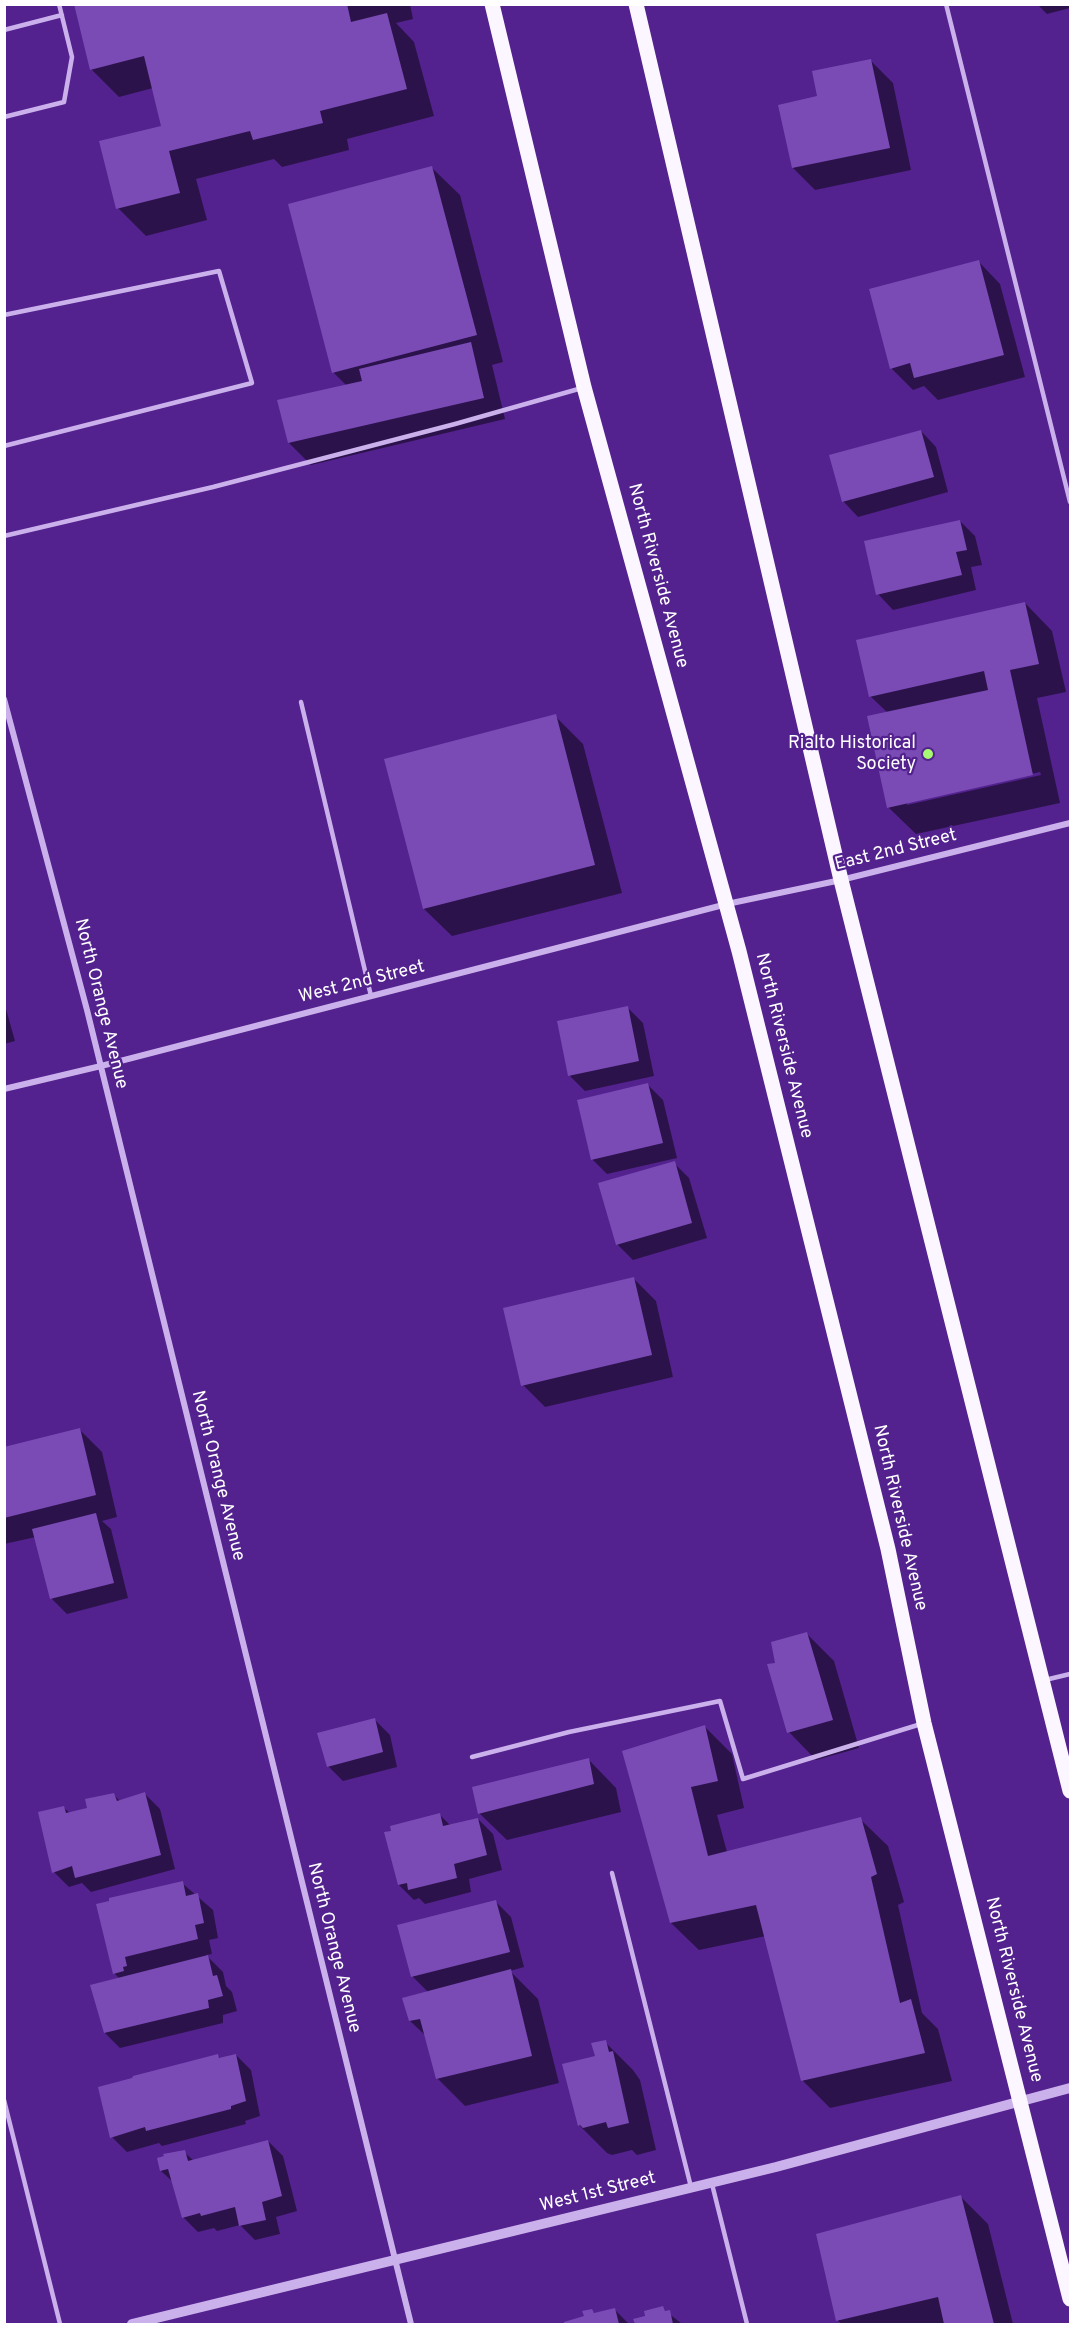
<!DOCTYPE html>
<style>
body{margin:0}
#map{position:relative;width:1075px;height:2329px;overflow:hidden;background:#53228e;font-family:Overpass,sans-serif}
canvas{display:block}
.frame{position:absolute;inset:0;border:6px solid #fff;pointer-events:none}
</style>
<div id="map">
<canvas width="1075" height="2329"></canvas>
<div class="frame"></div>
</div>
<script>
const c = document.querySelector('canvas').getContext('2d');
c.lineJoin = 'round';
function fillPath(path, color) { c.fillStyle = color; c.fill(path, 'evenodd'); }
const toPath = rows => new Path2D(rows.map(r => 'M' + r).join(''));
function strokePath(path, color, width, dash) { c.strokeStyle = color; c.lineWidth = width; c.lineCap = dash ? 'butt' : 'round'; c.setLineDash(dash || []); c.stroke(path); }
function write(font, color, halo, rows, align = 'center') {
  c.font = font + ' Overpass,sans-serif'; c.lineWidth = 4.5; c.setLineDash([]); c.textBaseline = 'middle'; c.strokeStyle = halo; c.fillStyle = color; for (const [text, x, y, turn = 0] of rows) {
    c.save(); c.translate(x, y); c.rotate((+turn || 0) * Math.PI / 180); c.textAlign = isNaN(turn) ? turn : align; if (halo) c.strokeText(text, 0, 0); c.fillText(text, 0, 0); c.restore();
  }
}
fillPath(toPath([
 [75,4,410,4,413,19,396,23,414,42,434,116,347,139,349,150,282,167,274,159,196,179,207,220,146,236,118,208,163,127,153,88,119,97,91,69],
 [1037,4,1070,4,1070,8,1047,14],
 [871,61,893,83,911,170,815,190,793,168,819,97],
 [432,168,460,195,503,362,492,365,505,419,311,465,289,443,347,386,333,372],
 [979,262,1000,284,1025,377,938,400,924,386,913,390,891,368],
 [921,431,936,447,948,492,858,517,843,501],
 [960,521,975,536,982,565,971,567,976,590,893,610,878,594],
 [1025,603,1052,631,1066,692,1037,698,1060,803,916,834,888,807,888,713,870,696],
 [1040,772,1041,775,907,805,907,802],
 [555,716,583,744,622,893,452,936,424,909],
 [4,1002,15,1041,4,1044],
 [628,1008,643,1023,654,1076,585,1091,570,1076],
 [648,1085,663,1100,677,1158,607,1174,592,1159],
 [674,1163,689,1178,707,1238,633,1260,618,1245,600,1184],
 [634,1279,656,1301,673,1377,545,1407,523,1385],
 [80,1430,102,1452,117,1517,102,1521,111,1529,128,1598,67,1614,52,1599,36,1537,4,1544,4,1448],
 [807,1634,834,1661,859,1748,816,1760,789,1732],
 [375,1720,390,1735,397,1767,343,1781,328,1766],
 [705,1727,732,1754,744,1808,717,1815,727,1852,860,1819,888,1846,904,1902,898,1905,922,2013,938,2029,952,2081,830,2108,803,2081,766,1936,699,1950,671,1923,624,1752],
 [589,1760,616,1788,621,1812,507,1840,479,1813],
 [145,1794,160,1809,175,1869,91,1892,82,1883,69,1887,54,1872,64,1808,70,1813,89,1809,114,1795,120,1801],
 [439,1814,451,1826,478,1819,493,1834,502,1870,469,1879,471,1892,425,1904,419,1898,414,1900,399,1885],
 [182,1883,213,1910,218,1938,209,1940,212,1954,206,1955,223,1972,226,1986,232,1992,237,2011,223,2015,223,2023,120,2048,105,2033,120,1979,114,1973,98,1906],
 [496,1902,511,1917,524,1967,510,1971,538,1999,559,2083,465,2106,437,2078,427,2037,410,2021,428,1992,412,1976],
 [605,2042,633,2070,640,2080,656,2150,637,2155,632,2150,612,2155,607,2153,579,2125,597,2057],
 [236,2055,251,2070,260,2116,245,2121,246,2124,162,2146,159,2143,127,2152,112,2137,218,2056,221,2059],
 [268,2141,283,2156,297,2211,276,2217,280,2234,255,2240,240,2225,217,2231,214,2228,198,2232,183,2217,173,2182,161,2171,184,2152,194,2161],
 [961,2197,988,2224,1013,2324,842,2324,838,2321,818,2235],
 [662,2308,682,2324,636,2324,635,2321,647,2318],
 [615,2310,629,2324,566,2324,565,2323,586,2317,592,2311,596,2314]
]), '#0007');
fillPath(toPath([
 [74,4,347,4,351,22,387,13,407,89,320,111,323,123,253,140,250,131,169,151,180,193,116,209,99,141,161,126,144,56,90,70],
 [871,59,890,148,792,168,778,105,817,96,812,71],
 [432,166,477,335,332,373,288,204],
 [979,260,1004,355,914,378,910,363,890,369,869,289],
 [471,342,484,398,288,443,277,400,362,381,359,369],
 [921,430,934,477,842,502,829,455],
 [960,520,967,550,956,552,962,575,876,595,864,541],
 [1025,602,1039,664,1010,670,1033,775,887,808,867,716,988,690,984,671,869,697,856,640],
 [556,714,595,865,423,909,384,759],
 [628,1006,639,1061,568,1076,557,1021],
 [648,1083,663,1143,591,1160,577,1100],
 [675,1161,692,1223,616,1245,598,1183],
 [634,1277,652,1355,521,1386,503,1308],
 [80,1428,96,1495,4,1518,4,1447],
 [96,1513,114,1583,50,1599,32,1529],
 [807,1632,833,1720,787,1733,767,1664,775,1663,771,1642],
 [375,1718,383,1752,327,1767,317,1733],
 [705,1725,718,1781,691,1787,708,1856,861,1817,877,1874,871,1877,900,2003,911,1999,925,2053,801,2081,756,1905,670,1923,622,1751],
 [589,1758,594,1784,478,1814,472,1787],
 [145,1792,161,1855,75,1878,72,1866,52,1873,38,1812,64,1806,66,1813,87,1808,85,1799,114,1793,117,1801],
 [440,1813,443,1826,478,1818,487,1855,454,1864,457,1878,408,1890,407,1883,398,1885,384,1832,391,1831,390,1826],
 [183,1881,186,1896,198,1893,204,1923,195,1925,198,1939,125,1957,127,1966,123,1967,124,1971,113,1974,96,1904,109,1901,109,1898],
 [496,1900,510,1952,411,1977,397,1925],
 [208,1955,213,1976,217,1975,223,1996,208,2000,209,2008,104,2033,90,1985],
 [511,1969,532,2056,436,2079,420,2019,409,2021,402,1998],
 [606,2040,609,2052,613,2051,629,2123,608,2128,606,2122,583,2128,580,2125,578,2126,562,2064,595,2056,591,2043],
 [218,2054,219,2058,236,2054,246,2101,231,2106,231,2109,146,2131,145,2127,110,2138,98,2087,132,2078,133,2076],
 [268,2140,282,2196,262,2202,266,2220,239,2226,235,2207,201,2216,200,2213,182,2218,168,2169,160,2171,157,2158,164,2156,163,2154,185,2150,188,2161],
 [961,2195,994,2324,944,2324,938,2297,836,2321,816,2234],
 [663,2306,665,2311,670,2310,673,2324,635,2324,633,2319,645,2316,644,2311],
 [615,2308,619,2324,564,2324,564,2322,584,2316,582,2311,592,2309,594,2313]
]), '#7a4bb5');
strokePath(toPath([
 [946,4,1070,502],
 [4,30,62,15],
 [4,117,64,102,72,57,59,4],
 [4,315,219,271,252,383,4,446],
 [4,536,213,487,455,424,582,388],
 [301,702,371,996],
 [1045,1680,1070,1674],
 [472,1757,569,1732,720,1701,743,1779,921,1724],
 [612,1873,691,2187],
 [4,2100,60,2324],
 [712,2184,747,2324]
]), '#cbb1ec', 4.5);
strokePath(toPath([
 [4,699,87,1010,411,2324],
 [4,1089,101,1066,727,904,841,880,1070,823]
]), '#cbb1ec', 6);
strokePath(toPath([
 [132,2324,776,2167,1070,2088]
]), '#cbb1ec', 10);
strokePath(toPath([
 [492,4,584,387,739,951,888,1549,924,1723,1070,2299],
 [636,4,841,880,1070,1791]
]), '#fbf6ff', 15);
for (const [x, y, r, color] of [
 [928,754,6,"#a7f873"]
]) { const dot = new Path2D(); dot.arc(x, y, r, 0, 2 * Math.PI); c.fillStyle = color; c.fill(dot); strokePath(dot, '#53228e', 2); }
write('18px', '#fff', '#53228e', [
 ["North Riverside Avenue",657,576,75],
 ["East 2nd Street",896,851,-14],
 ["West 2nd Street",362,983,-14],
 ["North Orange Avenue",100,1004,76],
 ["North Riverside Avenue",783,1046,76],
 ["North Orange Avenue",217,1476,76],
 ["North Riverside Avenue",899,1518,77],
 ["North Orange Avenue",333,1948,76],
 ["North Riverside Avenue",1013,1990,76],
 ["West 1st Street",598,2193,-14]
]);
write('18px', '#fff', '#53228e', [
 ["Rialto Historical",916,744],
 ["Society",916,765]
], 'right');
</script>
